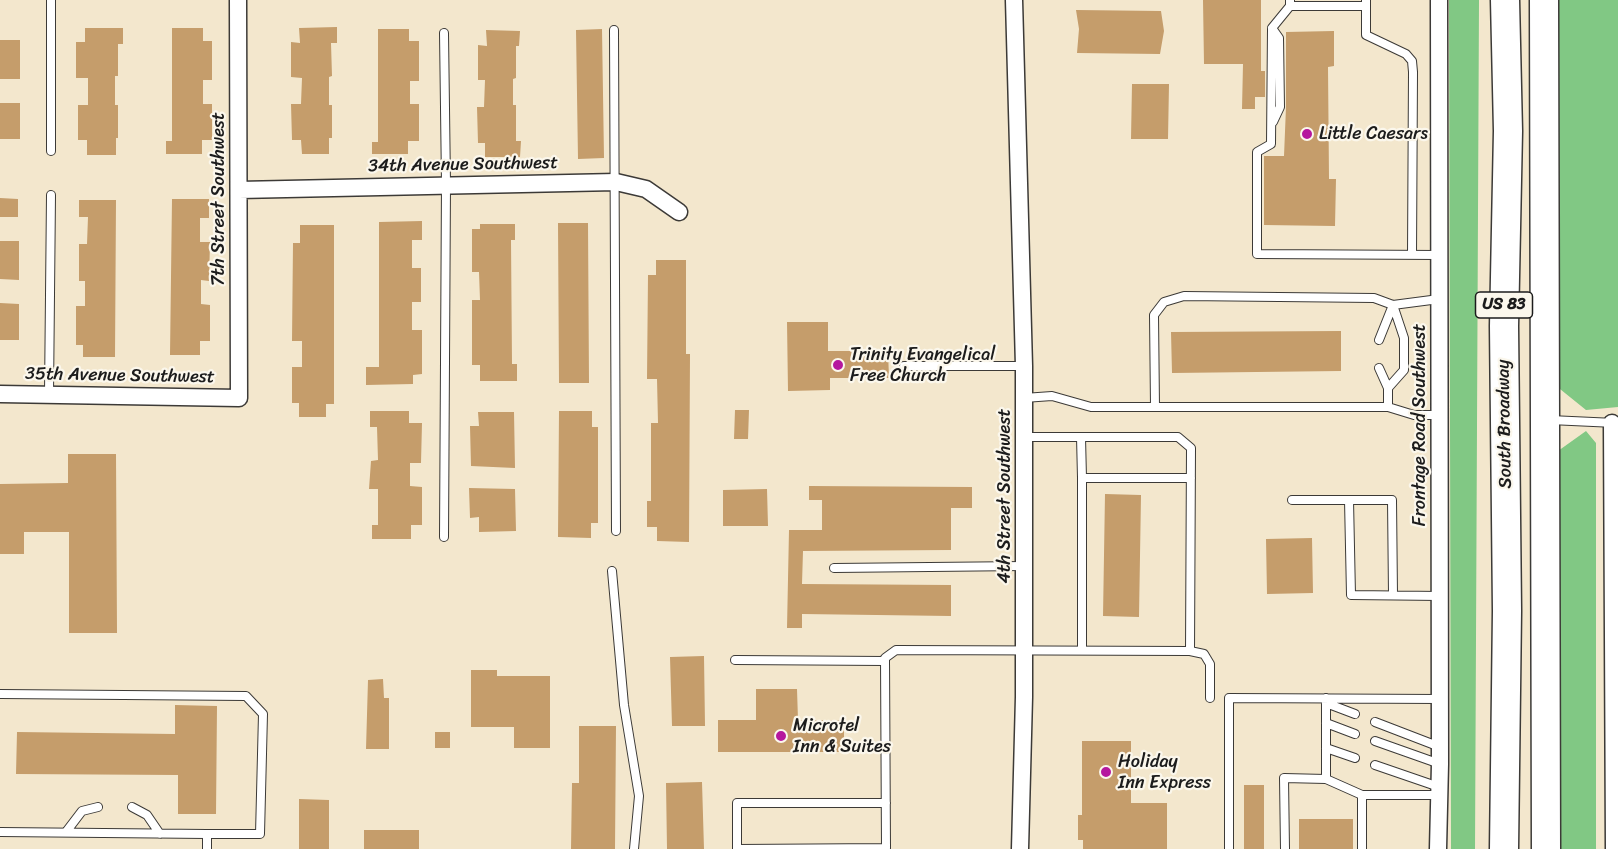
<!DOCTYPE html>
<style>
body{margin:0}
canvas{display:block;background:#f3e7cd}
</style>
<canvas width="1618" height="849"></canvas>
<script>
const c = document.querySelector('canvas').getContext('2d');
c.lineJoin = 'round';
function fillPath(path, color) { c.fillStyle = color; c.fill(path, 'evenodd'); }
const toPath = rows => new Path2D(rows.map(r => 'M' + r).join(''));
function strokePath(path, color, width, dash) { c.strokeStyle = color; c.lineWidth = width; c.lineCap = dash ? 'butt' : 'round'; c.setLineDash(dash || []); c.stroke(path); }
function write(font, color, halo, rows, align = 'center') {
  c.font = font + ' Sriracha,sans-serif'; c.lineWidth = 4.5; c.setLineDash([]); c.textBaseline = 'middle'; c.strokeStyle = halo; c.fillStyle = color; for (const [text, x, y, turn = 0] of rows) {
    c.save(); c.translate(x, y); c.rotate((+turn || 0) * Math.PI / 180); c.textAlign = isNaN(turn) ? turn : align; if (halo) c.strokeText(text, 0, 0); c.fillText(text, 0, 0); c.restore();
  }
}
fillPath(toPath([
 [1449,0,1479,0,1475,849,1451,849],
 [1558,0,1618,0,1618,407,1586,410,1555,385],
 [1586,431,1596,443,1596,849,1558,849,1558,451]
]), '#81c884');
fillPath(toPath([
 [1203,0,1261,0,1261,71,1265,71,1265,97,1255,97,1255,109,1242,109,1243,64,1204,64],
 [1076,10,1161,11,1164,31,1160,54,1077,53,1079,29],
 [337,27,337,43,331,43,332,76,329,77,329,105,332,105,332,138,329,138,329,154,302,154,301,140,292,140,291,104,301,104,302,78,291,77,291,42,300,43,299,28],
 [85,28,123,28,123,44,118,44,118,76,115,76,115,105,118,105,118,138,116,138,116,155,87,155,87,140,78,140,78,105,88,105,88,78,76,78,76,42,85,42],
 [172,28,203,28,203,41,212,41,212,80,203,80,203,104,212,104,212,140,202,140,202,154,166,154,166,141,172,141],
 [378,29,409,29,409,41,419,41,419,81,410,81,410,104,419,104,419,141,408,141,408,154,372,154,372,142,378,142],
 [602,29,604,158,578,159,576,30],
 [486,30,520,31,519,46,516,46,516,78,513,79,513,105,516,105,516,141,521,141,520,157,485,157,485,143,478,143,477,107,484,107,485,80,478,80,478,45,487,46],
 [1334,31,1334,66,1328,67,1329,179,1336,179,1335,226,1264,225,1264,156,1284,156,1286,107,1286,32],
 [0,40,20,40,20,79,0,79],
 [1132,84,1169,84,1168,139,1131,139],
 [0,103,20,103,20,139,0,139],
 [0,198,18,199,18,217,0,217],
 [172,199,209,199,209,218,200,218,200,242,210,242,209,281,201,280,201,304,210,305,210,341,200,341,200,355,170,355],
 [79,200,116,200,115,357,83,357,83,345,76,345,76,306,85,306,85,281,79,281,79,244,87,244,88,217,79,217],
 [422,221,422,240,412,240,412,268,421,268,421,302,412,302,412,330,422,330,422,374,413,375,413,384,366,385,366,367,379,367,379,222],
 [558,223,588,223,589,383,559,383],
 [480,224,515,224,515,240,511,240,512,364,517,364,517,381,480,381,480,365,472,365,472,300,480,300,479,272,472,272,472,229,480,229],
 [300,225,334,225,334,404,326,404,326,417,299,417,299,403,292,403,292,367,302,367,302,341,292,341,293,243,300,243],
 [0,241,19,241,19,280,0,279],
 [656,260,686,260,686,354,690,354,689,542,657,541,657,527,647,527,647,501,651,501,651,423,658,423,657,379,647,379,648,275,656,275],
 [0,303,19,304,19,340,0,340],
 [787,322,828,322,828,351,888,351,889,378,830,378,830,390,788,391],
 [1341,331,1341,371,1172,373,1171,332],
 [735,410,749,410,748,439,734,439],
 [370,411,409,411,409,423,422,423,421,463,410,463,410,486,422,487,422,525,411,525,411,539,372,539,372,525,378,525,378,489,369,489,371,461,378,460,377,427,370,427],
 [559,411,592,411,592,427,598,427,598,523,591,523,591,538,558,537],
 [478,412,514,412,515,468,471,466,470,426,479,426],
 [68,454,116,454,117,633,69,633,69,532,24,532,24,554,0,554,0,484,68,483],
 [809,486,972,487,972,508,951,508,951,550,803,551,802,584,951,585,951,616,802,614,802,628,787,628,789,530,822,530,822,500,809,500],
 [469,488,515,489,516,531,479,532,479,517,470,518],
 [767,489,768,526,723,526,723,490],
 [1105,494,1141,495,1139,617,1103,616],
 [1312,538,1313,593,1267,594,1266,539],
 [704,656,705,726,672,726,670,657],
 [471,670,497,670,497,676,550,676,550,748,514,748,514,727,471,727],
 [383,679,384,698,389,698,389,749,366,749,368,680],
 [756,689,797,689,798,720,844,720,844,752,718,752,718,720,756,720],
 [175,705,217,706,216,814,178,814,178,775,16,774,17,732,175,734],
 [579,726,616,726,615,849,571,849,572,783,579,783],
 [435,732,450,732,450,748,435,748],
 [1082,741,1131,741,1131,803,1167,803,1167,849,1083,849,1083,840,1078,840,1078,815,1082,815],
 [702,782,704,849,667,849,666,783],
 [1244,785,1264,785,1264,849,1244,849],
 [299,799,329,800,329,849,299,849],
 [1299,819,1353,819,1353,849,1299,849],
 [364,830,419,830,419,849,364,849]
]), '#c59d6b');
const service = toPath([
 [51,0,51,151],
 [1290,0,1290,6,1272,28,1271,144,1257,152,1257,254,1439,255],
 [1366,0,1366,35,1406,54,1412,61,1413,72,1412,255],
 [1290,6,1366,6],
 [1272,28,1279,38,1280,107,1273,122],
 [614,30,616,531],
 [444,33,446,184,444,537],
 [1379,340,1393,305],
 [904,366,1024,366],
 [1379,368,1388,388,1388,407],
 [1388,388,1404,370,1404,338,1393,305],
 [49,394,51,195],
 [1024,398,1052,396,1091,407,1388,407,1414,415,1439,415],
 [1155,407,1154,315,1164,302,1184,296,1374,298,1393,305,1439,299],
 [1550,420,1615,423],
 [1024,437,1178,437,1191,448,1190,651],
 [1081,437,1082,478],
 [1292,500,1349,500],
 [834,568,1025,566],
 [612,571,624,705,639,796,634,849],
 [1393,595,1392,500,1349,500,1351,595,1440,596],
 [1082,650,1082,478,1191,478],
 [735,660,885,661],
 [1,694,246,696,263,714,260,834,207,834,207,849],
 [1326,698,1326,779,1362,795,1439,795],
 [1326,703,1355,714],
 [1375,722,1440,747],
 [1326,723,1355,734],
 [1375,741,1440,764],
 [1326,748,1355,758],
 [1375,765,1439,787],
 [1362,795,1362,849],
 [132,807,147,815,160,834],
 [0,832,207,834],
 [66,832,82,811,98,807],
 [737,848,737,803,886,803],
 [737,849,886,848,885,658,896,650,1190,651,1204,654,1210,664,1210,698],
 [1229,849,1229,698,1440,699],
 [1285,849,1284,778,1326,779]
]);
const minor = toPath([
 [1014,0,1024,366,1024,697,1020,849],
 [239,190,616,182,646,189,679,212],
 [0,394,239,398,238,0],
 [1612,423,1614,849],
 [1438,849,1440,764,1439,0]
]);
const trunk = toPath([
 [1544,0,1546,849],
 [1504,849,1507,611,1504,326,1508,131,1505,0]
]);
strokePath(service, '#3c3a37', 10);
strokePath(minor, '#3c3a37', 19);
strokePath(trunk, '#3c3a37', 31);
strokePath(service, '#fff', 8);
strokePath(minor, '#fff', 16);
strokePath(trunk, '#fff', 28);
for (const [x, y, r, color] of [
 [1307,134,6,"#b5179e"],
 [838,365,6,"#b5179e"],
 [781,736,6,"#b5179e"],
 [1106,772,6,"#b5179e"]
]) { const dot = new Path2D(); dot.arc(x, y, r, 0, 2 * Math.PI); c.fillStyle = color; c.fill(dot); strokePath(dot, '#fbf7ec', 2); }
for (const [x, y, w] of [
 [1504,305,57]
]) { const box = new Path2D(); box.roundRect(x - w / 2, y - 13, w, 26, 4.5); c.fillStyle = '#fbf7ec'; c.fill(box); strokePath(box, '#1c1c1c', 1.5); }
write('bold 16px', '#1c1c1c', null, [
 ["US 83",1504,305]
]);
write('18px', '#1c1c1c', '#fbf7ec', [
 ["Little Caesars",1319,134],
 ["Trinity Evangelical",850,355],
 ["Free Church",850,376],
 ["Microtel",793,726],
 ["Inn & Suites",793,747],
 ["Holiday",1118,762],
 ["Inn Express",1118,783]
], 'left');
write('18px', '#1c1c1c', '#fbf7ec', [
 ["34th Avenue Southwest",463,165,-1],
 ["7th Street Southwest",219,199,-90],
 ["35th Avenue Southwest",120,376,1],
 ["South Broadway",1505,424,-91],
 ["Frontage Road Southwest",1420,425,-90],
 ["4th Street Southwest",1005,496,-90]
]);
</script>
